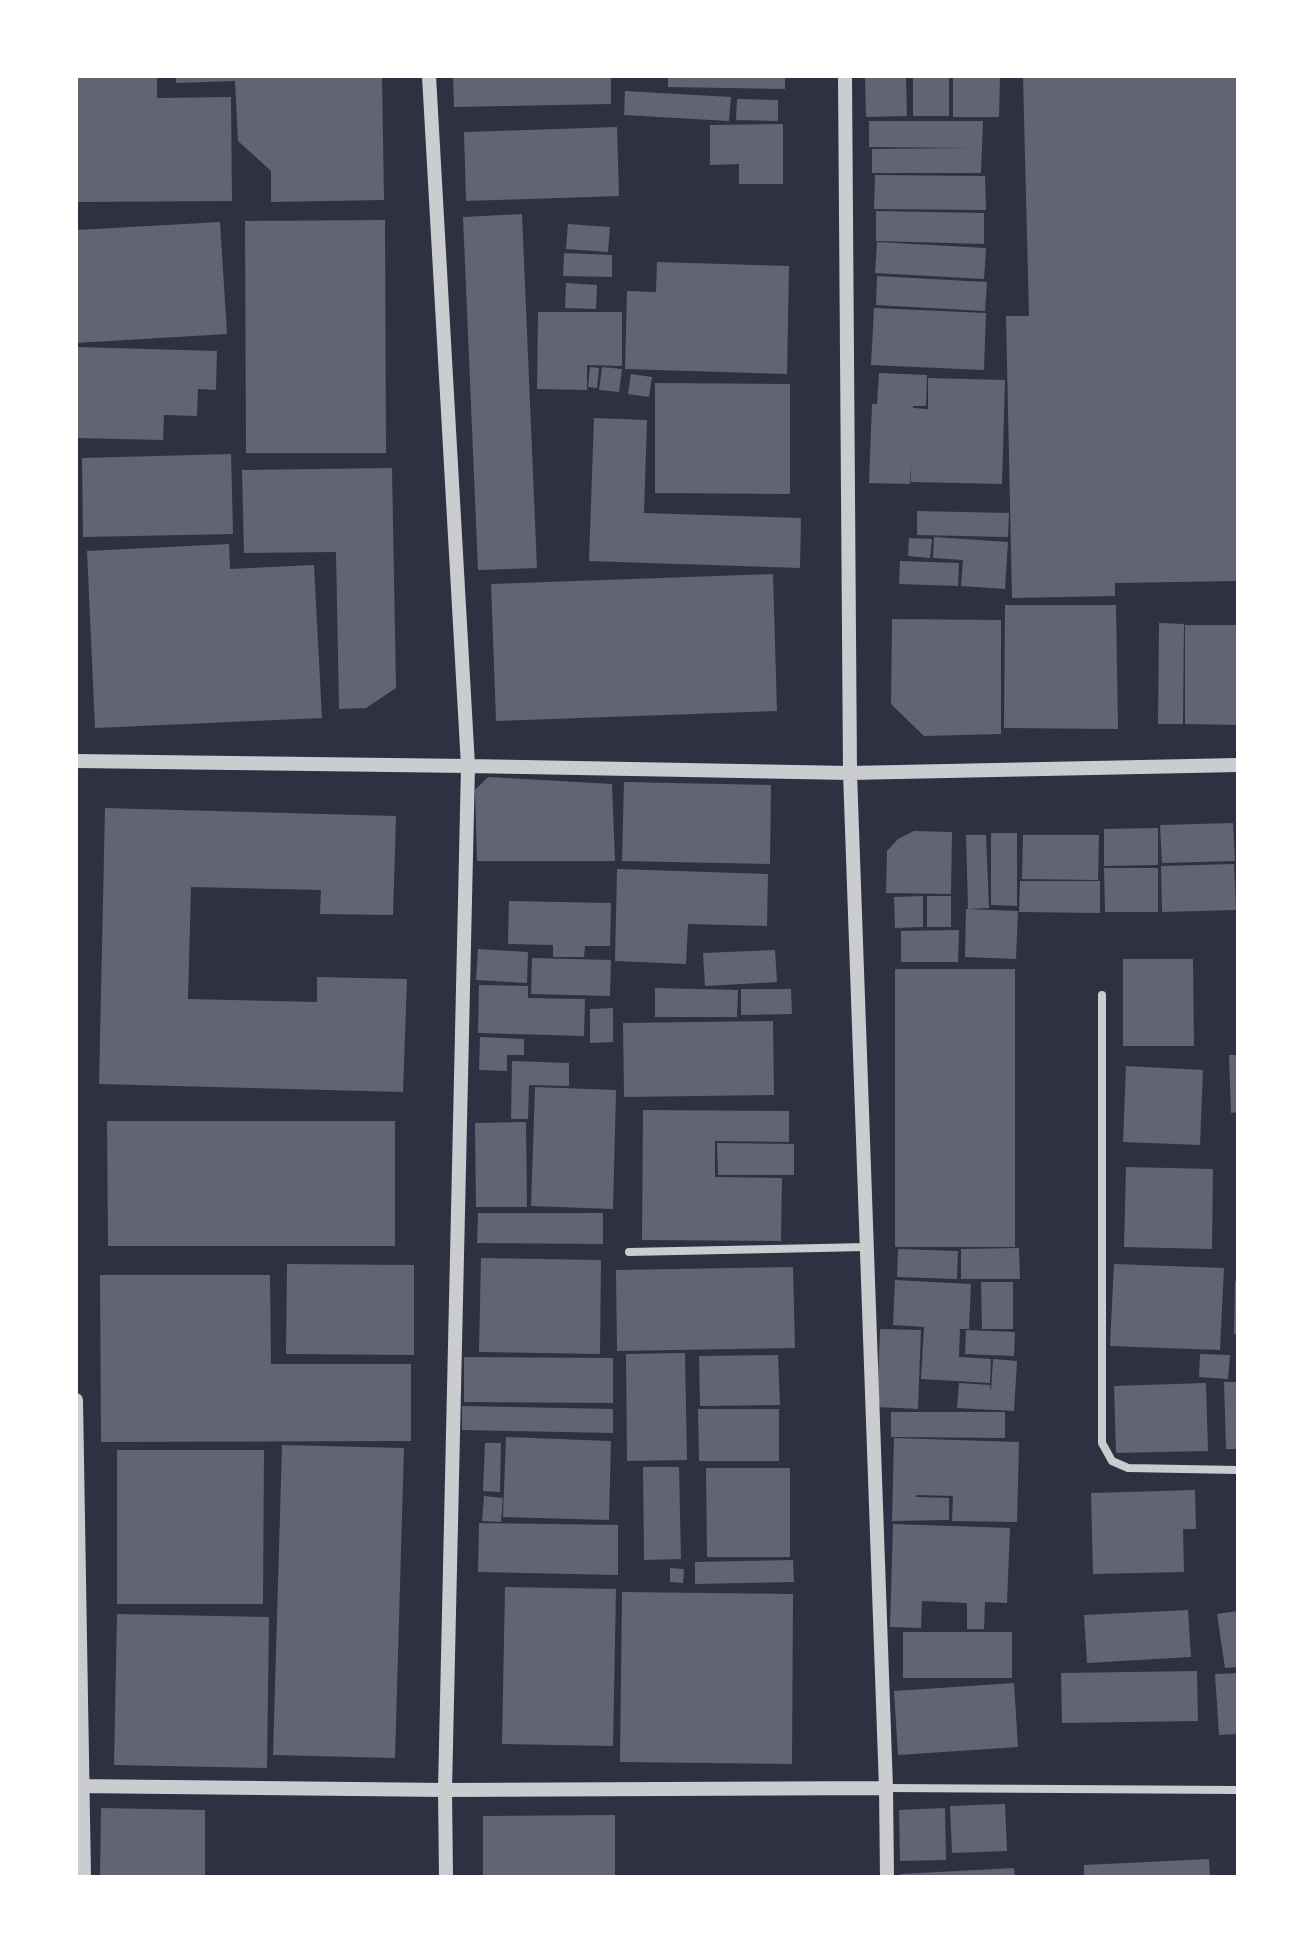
<!DOCTYPE html>
<style>
body{margin:0}
#map{position:relative;width:1314px;height:1953px;overflow:hidden;background:#2d3142;font-family:Rubik,sans-serif}
canvas{display:block}
.frame{position:absolute;inset:0;border:78px solid #fff;pointer-events:none}
</style>
<div id="map">
<canvas width="1314" height="1953"></canvas>
<div class="frame"></div>
</div>
<script>
const c = document.querySelector('canvas').getContext('2d');
c.lineJoin = 'round';
function fillPath(path, color) { c.fillStyle = color; c.fill(path, 'evenodd'); }
const toPath = rows => new Path2D(rows.map(r => 'M' + r).join(''));
function strokePath(path, color, width, dash) { c.strokeStyle = color; c.lineWidth = width; c.lineCap = dash ? 'butt' : 'round'; c.setLineDash(dash || []); c.stroke(path); }
fillPath(toPath([
 [76,76,157,76,157,98,231,97,232,201,76,202],
 [176,76,382,76,384,200,271,202,271,171,238,141,235,81,176,83],
 [453,76,611,76,611,104,454,107],
 [668,76,785,76,785,89,668,87],
 [865,76,906,76,907,116,866,117],
 [913,76,949,76,949,116,913,116],
 [953,76,1000,76,999,117,953,117],
 [1023,76,1238,76,1238,581,1115,583,1115,596,1012,598,1006,316,1029,316],
 [625,91,731,97,729,121,624,115],
 [737,99,778,100,778,121,736,120],
 [869,121,983,121,981,173,872,173,872,149,970,148,869,147],
 [783,124,783,184,739,184,739,164,710,165,710,125],
 [617,127,619,196,466,201,464,132],
 [875,175,985,176,986,210,874,209],
 [876,211,984,213,984,244,876,241],
 [522,214,537,568,478,570,463,217],
 [385,220,386,453,246,453,245,221],
 [220,222,227,334,76,343,76,230],
 [568,224,610,227,608,252,566,249],
 [877,242,986,248,984,279,875,273],
 [564,253,612,255,612,277,563,276],
 [657,262,789,266,787,374,625,369,627,291,656,292],
 [877,276,987,282,985,311,876,305],
 [566,283,597,285,596,309,565,308],
 [874,308,986,313,984,370,871,365],
 [538,312,622,312,622,366,587,365,587,390,537,389],
 [76,347,217,351,216,390,198,389,197,416,164,415,163,440,76,438],
 [590,367,599,368,597,388,588,387],
 [602,367,622,369,619,392,599,390],
 [879,373,927,375,926,406,913,406,913,408,928,409,928,378,1005,380,1002,484,911,482,911,463,910,484,869,483,872,404,877,404],
 [631,374,652,377,649,397,628,394],
 [655,383,790,384,790,494,655,493],
 [594,418,647,420,644,513,801,518,800,568,589,561],
 [231,454,233,534,83,537,82,458],
 [392,468,396,688,366,708,339,709,336,552,244,553,242,470],
 [917,511,1009,513,1008,537,917,535],
 [934,537,1008,542,1005,589,961,586,963,560,933,558],
 [909,538,932,539,930,558,908,556],
 [229,544,230,569,314,565,322,718,95,728,87,551],
 [900,561,959,563,958,586,899,584],
 [773,574,777,711,496,721,491,584],
 [1005,605,1116,605,1118,729,1004,728],
 [892,619,1001,620,1001,734,924,736,891,704],
 [1159,623,1184,624,1183,724,1158,724],
 [1185,625,1238,625,1238,725,1185,724],
 [488,777,612,784,615,861,477,861,475,790],
 [624,782,771,785,770,864,622,861],
 [105,808,396,816,393,915,320,914,321,890,191,887,188,999,317,1002,317,977,407,979,403,1092,99,1084],
 [1233,823,1235,861,1162,863,1160,825],
 [1158,828,1158,865,1104,866,1104,829],
 [914,831,952,832,951,894,886,893,887,851,898,839],
 [991,833,1017,833,1017,906,991,905],
 [966,835,986,835,989,908,968,909],
 [1023,835,1099,835,1098,880,1022,879],
 [1234,864,1236,910,1162,912,1161,866],
 [1104,868,1158,868,1158,912,1105,912],
 [617,869,768,874,767,926,688,924,686,964,615,961],
 [1020,881,1100,881,1100,913,1019,912],
 [923,896,923,927,895,928,894,897],
 [927,896,951,896,951,927,927,927],
 [509,901,611,903,610,946,585,946,584,957,553,957,553,945,508,944],
 [966,909,1018,911,1016,959,965,957],
 [959,930,958,962,901,962,901,931],
 [478,949,528,952,527,983,476,980],
 [775,950,777,982,705,986,703,953],
 [532,958,611,960,610,996,531,994],
 [1123,959,1193,959,1194,1046,1123,1046],
 [895,969,1015,969,1015,1247,895,1247],
 [479,985,528,986,528,998,585,999,584,1036,478,1033],
 [655,988,738,990,737,1017,655,1017],
 [741,989,791,989,792,1014,741,1015],
 [613,1008,613,1042,590,1043,590,1009],
 [773,1021,774,1095,624,1097,623,1023],
 [480,1037,524,1039,524,1055,507,1055,507,1071,479,1070],
 [1229,1055,1238,1055,1238,1112,1231,1113],
 [512,1061,569,1063,569,1086,529,1085,528,1119,511,1119],
 [1126,1066,1203,1070,1200,1145,1123,1142],
 [535,1087,616,1090,613,1209,531,1206],
 [643,1110,789,1111,789,1142,715,1141,715,1177,782,1178,781,1241,642,1240],
 [107,1121,395,1121,395,1246,108,1246],
 [526,1122,527,1207,476,1207,475,1123],
 [717,1143,794,1144,794,1175,718,1175],
 [1126,1167,1213,1169,1212,1249,1124,1247],
 [478,1213,603,1213,603,1244,477,1243],
 [1019,1248,1020,1279,961,1279,961,1249],
 [898,1249,958,1251,957,1279,897,1277],
 [481,1258,601,1260,600,1354,479,1352],
 [287,1264,414,1265,414,1355,286,1354],
 [1114,1264,1224,1268,1220,1350,1110,1346],
 [793,1267,795,1348,617,1351,616,1270],
 [100,1275,270,1275,271,1364,411,1364,411,1441,101,1442],
 [895,1280,971,1284,969,1329,960,1329,959,1357,991,1359,990,1383,921,1379,924,1327,893,1325],
 [1235,1281,1238,1281,1238,1334,1234,1334],
 [981,1282,1013,1282,1013,1329,982,1329],
 [880,1329,921,1330,918,1409,877,1407],
 [966,1330,1015,1332,1014,1356,965,1354],
 [685,1353,687,1460,627,1461,626,1354],
 [1200,1354,1230,1355,1228,1379,1199,1377],
 [778,1355,780,1405,700,1406,699,1356],
 [464,1357,613,1358,613,1403,464,1402],
 [993,1359,1017,1361,1014,1411,957,1408,959,1383,990,1385,991,1391],
 [1224,1382,1238,1382,1238,1449,1226,1449],
 [1206,1383,1208,1451,1116,1453,1114,1386],
 [462,1406,613,1409,613,1433,462,1430],
 [698,1409,779,1409,779,1461,699,1461],
 [891,1412,1005,1412,1005,1438,891,1437],
 [506,1437,611,1441,609,1520,503,1517],
 [894,1438,1019,1442,1017,1522,952,1521,953,1496,917,1495,916,1497,949,1498,949,1520,892,1521],
 [485,1443,501,1443,500,1492,483,1491],
 [282,1445,404,1448,395,1758,273,1755],
 [117,1450,264,1450,263,1604,117,1604],
 [643,1467,679,1467,681,1559,644,1560],
 [706,1468,790,1468,790,1557,707,1557],
 [1195,1490,1196,1529,1183,1529,1184,1572,1093,1574,1091,1493],
 [484,1496,503,1498,501,1522,482,1521],
 [479,1523,618,1525,618,1575,478,1572],
 [893,1524,1010,1528,1007,1603,985,1602,984,1629,967,1629,967,1603,922,1601,921,1628,890,1627],
 [793,1560,794,1582,695,1584,695,1562],
 [670,1568,684,1569,683,1583,670,1582],
 [505,1587,616,1589,613,1746,502,1744],
 [622,1592,793,1594,792,1764,620,1762],
 [1188,1610,1191,1657,1087,1663,1084,1615],
 [1238,1611,1238,1667,1225,1668,1217,1614],
 [117,1614,269,1617,267,1768,114,1765],
 [903,1632,1012,1632,1012,1678,903,1678],
 [1197,1671,1198,1721,1062,1723,1061,1673],
 [1238,1673,1238,1734,1219,1735,1215,1674],
 [1014,1683,1018,1747,898,1755,894,1691],
 [1005,1804,1007,1851,952,1853,950,1806],
 [101,1808,205,1810,205,1877,100,1877],
 [945,1808,946,1860,900,1861,899,1810],
 [615,1815,615,1877,483,1877,483,1816],
 [1209,1859,1210,1877,1084,1877,1084,1865],
 [1014,1868,1015,1877,900,1877,900,1874]
]), '#626471');
strokePath(toPath([
 [1102,995,1102,1443,1112,1461,1128,1468,1238,1470],
 [629,1252,867,1247],
 [886,1788,1238,1790]
]), '#caccd0', 8);
strokePath(toPath([
 [429,76,468,766,445,1790,446,1877],
 [845,76,850,773,886,1788,887,1877],
 [76,761,468,766,850,773,1238,765],
 [76,1400,84,1877],
 [76,1786,445,1790,886,1788]
]), '#caccd0', 14);
</script>
